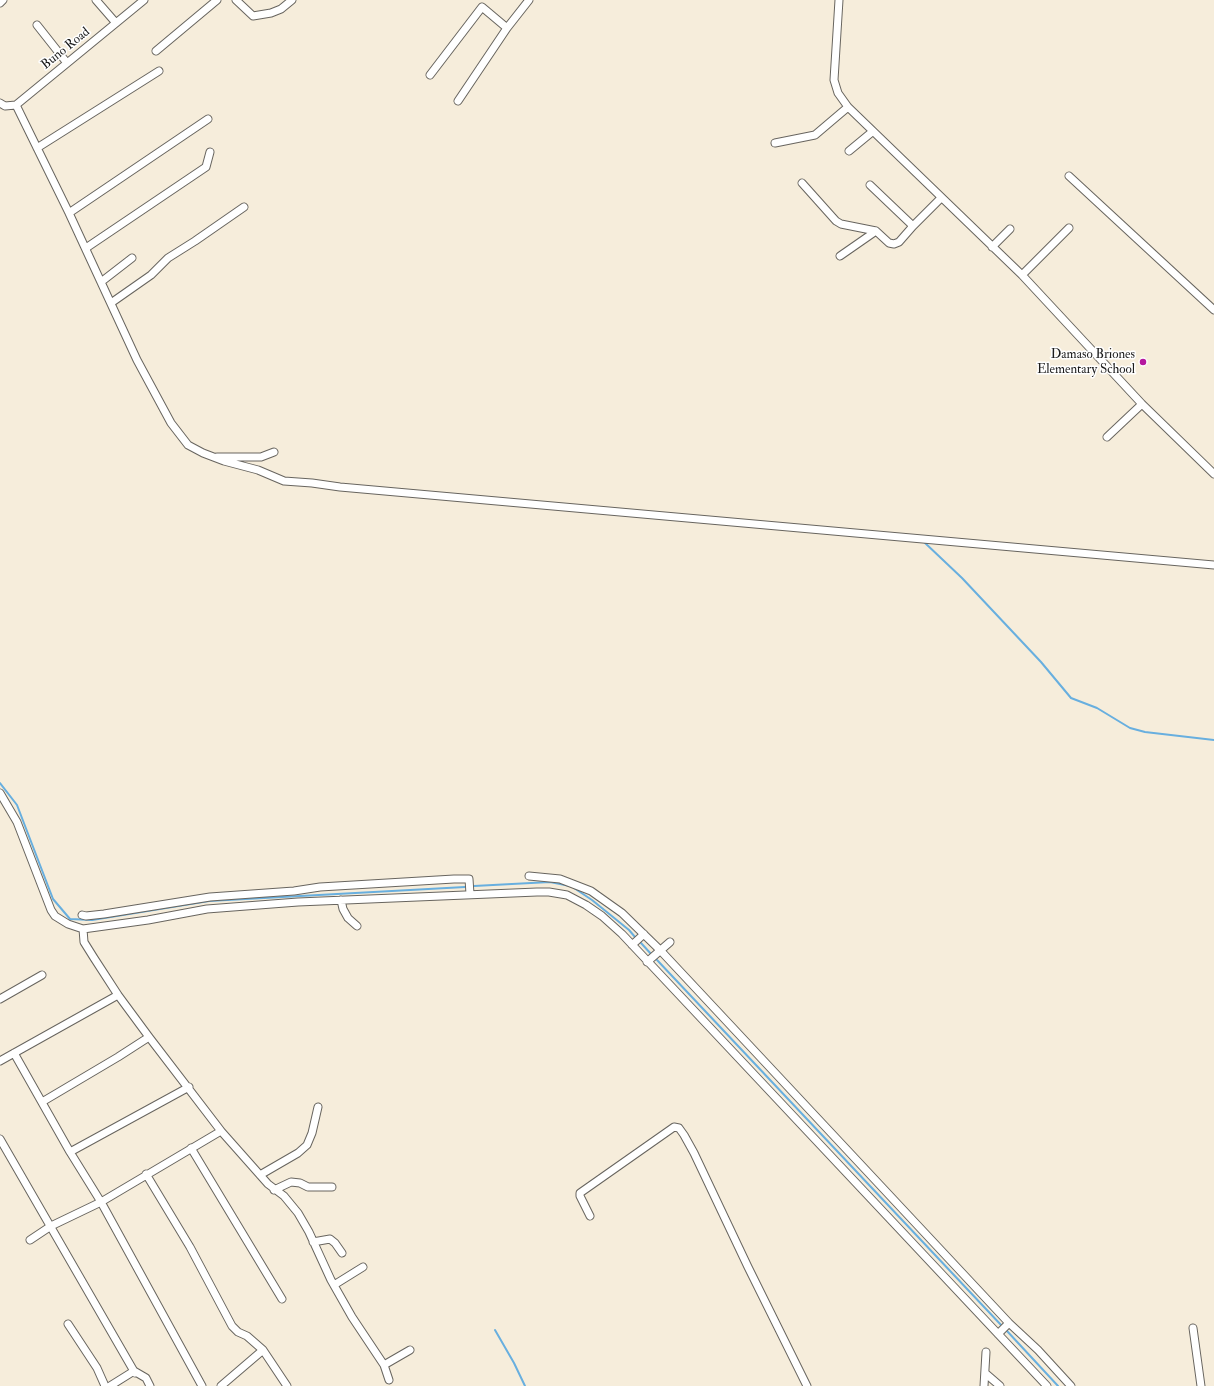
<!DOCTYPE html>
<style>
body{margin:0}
canvas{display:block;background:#f6eddb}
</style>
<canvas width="1214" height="1386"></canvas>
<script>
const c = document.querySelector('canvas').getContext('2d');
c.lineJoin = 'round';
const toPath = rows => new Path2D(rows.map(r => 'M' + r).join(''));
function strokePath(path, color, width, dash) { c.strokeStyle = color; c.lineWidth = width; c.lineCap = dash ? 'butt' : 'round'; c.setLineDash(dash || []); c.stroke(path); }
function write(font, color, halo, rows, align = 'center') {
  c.font = font + ' "IM FELL Double Pica",serif'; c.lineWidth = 3; c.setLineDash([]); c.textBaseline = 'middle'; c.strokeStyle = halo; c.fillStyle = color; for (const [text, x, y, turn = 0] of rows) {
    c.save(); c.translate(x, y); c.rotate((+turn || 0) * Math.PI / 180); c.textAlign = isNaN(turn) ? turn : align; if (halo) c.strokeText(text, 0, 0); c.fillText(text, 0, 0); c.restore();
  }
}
strokePath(toPath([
 [924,542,962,578,1041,662,1071,698,1097,708,1130,728,1145,732,1214,740],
 [0,783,17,805,53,899,70,919,92,920,209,901,465,887],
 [474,886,550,882,570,886],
 [574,888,592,900,629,930,635,937],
 [641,943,652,955],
 [657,960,1002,1326],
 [495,1330,514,1363,525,1386],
 [1007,1331,1058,1386]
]), '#68afdf', 2);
const minor = toPath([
 [96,0,116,23],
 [236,0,253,16,271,13,281,9,292,0],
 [839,0,834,80,838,93,848,107,1022,275,1142,404,1214,474],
 [0,3,3,0],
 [37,25,67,63],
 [156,51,217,0],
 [430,75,482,7,507,28],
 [458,101,507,28,529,0],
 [0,103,5,106,16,105,144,0],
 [16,105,69,213,137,360,171,423,188,445,203,453,224,461,258,470,284,481,312,483,340,487,1214,565],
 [775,143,815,135,848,107],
 [37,148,159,71],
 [849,151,872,132],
 [1069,176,1214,310],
 [802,183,836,221,841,224,876,231,889,243,894,244,899,242,913,226,941,198],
 [870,185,913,226],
 [69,213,208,119],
 [992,247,1010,229],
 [86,248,206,167,210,152],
 [840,256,876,231],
 [1022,275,1069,228],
 [101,282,132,258],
 [111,303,151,275,168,258,195,241,244,207],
 [1107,437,1142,404],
 [217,457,261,457,274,452],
 [0,793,17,822,51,910,55,916,68,924,83,929,148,920,207,909,298,902,537,892,549,892,567,895,586,905,602,916,622,934,1047,1386],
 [529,876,560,879,591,891,622,913,660,950,1009,1323,1038,1350,1071,1386],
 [341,900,343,909,348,918,357,926],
 [82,915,86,916,104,914,210,897,294,891,320,887,454,879,469,879,470,894],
 [83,929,84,942,94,958,118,995,149,1037,221,1131,268,1184,284,1196,298,1213,309,1232,331,1280,352,1317,384,1365,389,1380],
 [632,945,644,934],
 [647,962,670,942],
 [0,999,42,975],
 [14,1053,70,1152,101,1202,202,1386],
 [0,1061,118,995],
 [42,1102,118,1057,149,1037],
 [0,1139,135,1373],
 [191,1148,282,1299],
 [70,1152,189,1087],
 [146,1174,190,1247,232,1326,238,1332,247,1336,263,1350,287,1386],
 [260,1175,298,1153,307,1145,312,1133,318,1107],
 [274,1190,291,1182,300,1183,308,1187,332,1187],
 [590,1216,580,1196,580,1193,674,1127,679,1128,684,1135,694,1153,748,1267,807,1386],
 [30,1240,51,1226,101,1202,221,1131],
 [313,1242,330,1239,335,1243,342,1253],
 [334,1285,363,1267],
 [68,1324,97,1368,105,1386],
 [1193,1328,1201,1386],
 [998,1334,1009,1323],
 [384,1365,410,1350],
 [985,1373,1000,1386],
 [110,1386,134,1371,146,1378,150,1386],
 [221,1386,263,1350],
 [984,1386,986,1352]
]);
strokePath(minor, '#68655f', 9);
strokePath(minor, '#fff', 7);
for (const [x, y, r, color] of [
 [1143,362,4,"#b5179e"]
]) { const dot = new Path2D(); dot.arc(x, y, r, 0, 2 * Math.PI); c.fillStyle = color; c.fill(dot); strokePath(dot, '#fff', 1.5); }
write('13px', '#1c1c1c', '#fff', [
 ["Buno Road",66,49,-39]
]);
write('13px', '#1c1c1c', '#fff', [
 ["Damaso Briones",1135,355],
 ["Elementary School",1135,370]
], 'right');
</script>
